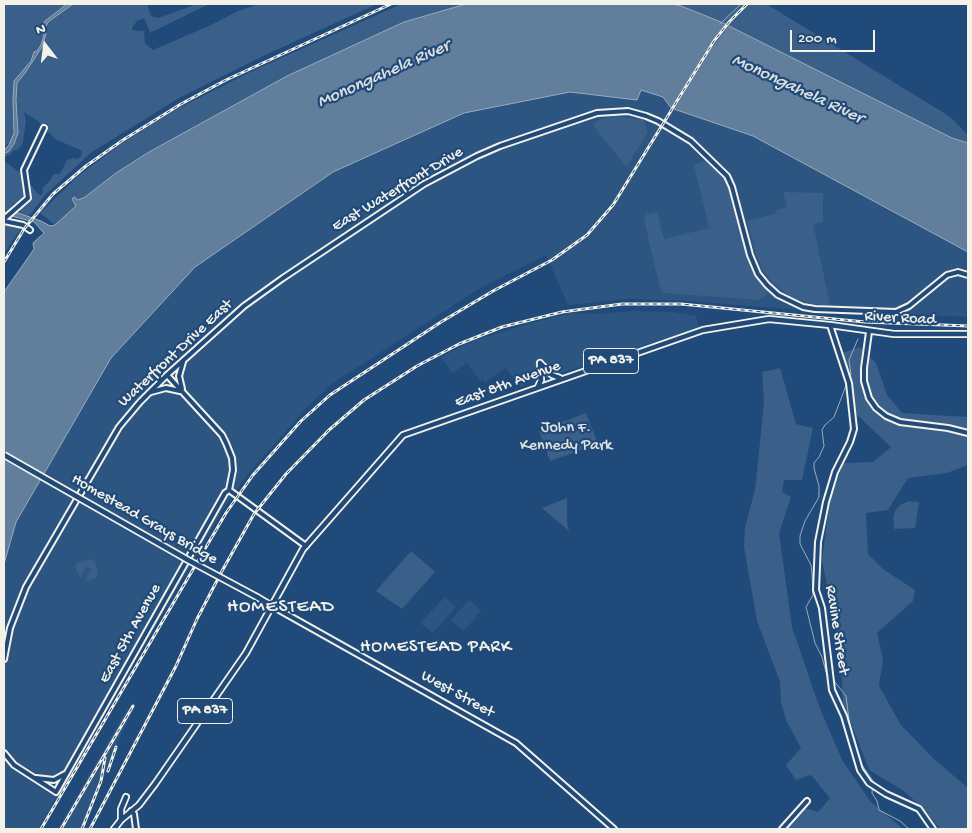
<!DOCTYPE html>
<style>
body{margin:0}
#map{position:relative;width:972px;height:833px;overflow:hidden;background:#1f4a7a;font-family:"Gochi Hand",sans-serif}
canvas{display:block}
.frame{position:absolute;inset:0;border:5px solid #f4f1e8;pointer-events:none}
.north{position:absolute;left:20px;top:20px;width:50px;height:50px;-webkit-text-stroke:4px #1f4a7a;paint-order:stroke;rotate:345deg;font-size:14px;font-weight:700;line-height:20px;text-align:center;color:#f4f1e8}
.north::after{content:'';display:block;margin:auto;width:18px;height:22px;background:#f4f1e8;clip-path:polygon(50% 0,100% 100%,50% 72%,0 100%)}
.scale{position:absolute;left:790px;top:30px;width:85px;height:22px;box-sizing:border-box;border:2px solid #f4f1e8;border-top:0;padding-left:6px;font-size:15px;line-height:18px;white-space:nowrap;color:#f4f1e8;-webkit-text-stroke:4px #1f4a7a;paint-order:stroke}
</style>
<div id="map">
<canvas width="972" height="833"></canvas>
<div class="frame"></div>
<div class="north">N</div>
<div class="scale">200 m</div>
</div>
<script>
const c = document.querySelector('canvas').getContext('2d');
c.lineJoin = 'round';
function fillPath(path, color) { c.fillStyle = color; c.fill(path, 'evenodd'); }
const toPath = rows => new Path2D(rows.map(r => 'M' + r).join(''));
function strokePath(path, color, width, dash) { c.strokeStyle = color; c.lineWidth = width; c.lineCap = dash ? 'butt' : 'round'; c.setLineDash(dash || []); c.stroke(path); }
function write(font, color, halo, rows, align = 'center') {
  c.font = font + ' "Gochi Hand",sans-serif'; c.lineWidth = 4.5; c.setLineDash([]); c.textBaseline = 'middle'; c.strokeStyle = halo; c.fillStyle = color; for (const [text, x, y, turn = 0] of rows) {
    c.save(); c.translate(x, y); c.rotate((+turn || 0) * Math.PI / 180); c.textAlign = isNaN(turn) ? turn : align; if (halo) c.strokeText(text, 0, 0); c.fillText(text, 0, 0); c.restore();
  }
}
fillPath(toPath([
 [641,90,663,97,671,108,753,136,968,252,968,317,800,310,688,301,630,299,568,305,546,255,482,287,333,383,309,405,247,475,224,508,38,829,4,829,4,564,16,522,111,358,195,267,333,172,464,113,570,92,637,100],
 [633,311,673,312,696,316,699,327,571,370,534,380,520,387,506,368,484,383,483,379,480,381,467,363,452,373,441,357,475,340,538,321,572,313,595,314],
 [445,597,456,607,433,633,420,623],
 [469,600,481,611,464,631,451,620],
 [135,703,134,708,116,746,84,829,58,829,123,716,131,705]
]), '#2d5581');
fillPath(toPath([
 [4,4,147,4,151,16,158,18,197,4,209,4,154,31,150,32,144,18,137,21,133,26,132,30,144,31,145,43,153,50,211,25,238,11,259,4,377,4,263,56,179,98,92,152,45,195,30,215,26,216,18,213,21,212,20,209,23,206,22,205,31,197,28,184,29,183,38,194,42,195,43,190,42,188,48,183,54,174,60,174,67,160,73,158,77,159,81,156,82,151,55,139,39,122,24,112,26,121,23,142,18,150,14,150,10,155,4,157,4,154,9,151,16,141,18,133,18,122,17,111,12,141,9,145,9,143,4,147],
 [401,4,466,4,404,22,287,76,149,152,116,173,85,197,75,201,76,206,55,225,40,213,78,176,121,144,175,110,250,72],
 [673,4,764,4,768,5,949,116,968,135,968,143,952,138,721,22],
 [615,116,633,119,643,118,648,132,627,166,623,163,593,125,598,120],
 [708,159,726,177,731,187,749,258,753,269,766,287,768,292,764,297,759,300,664,293,660,289,644,219,647,214,657,212,664,239,709,228,694,165],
 [4,161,22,174,27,194,25,198,18,204,14,203,9,211,4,210],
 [783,192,823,193,823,222,813,224,830,305,812,304,789,296,770,280,762,269,756,254,747,221,777,213,776,210,787,207],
 [4,223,23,225,4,254],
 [860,347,876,363,887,395,902,413,968,417,968,465,947,473,908,478,888,510,866,513,868,554,883,569,915,590,913,601,877,633,883,659,879,686,901,725,934,759,968,788,968,829,940,829,926,812,904,791,869,770,843,702,840,651,822,561,829,505,843,463,873,462,891,447,856,414,842,353],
 [780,368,796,424,813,428,802,480,784,480,782,492,791,497,779,533,792,627,819,706,842,760,870,801,903,829,786,829,805,808,818,812,830,798,811,775,796,780,786,765,801,748,787,722,781,703,780,682,757,621,744,547,745,527,755,490,764,402,762,372],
 [586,413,598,444,550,461,539,431],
 [567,498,567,522,569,531,542,508],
 [909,501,919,502,915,528,894,529,893,518,895,511,900,505],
 [411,551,435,572,402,609,376,591],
 [92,559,95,561,98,574,96,578,85,581,91,569,86,567,80,578,75,567,78,562]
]), '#3a5f88');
const water = toPath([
 [67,4,73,4,48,22,45,28,46,34,42,47,25,73,17,83,16,100,18,133,14,144,9,151,4,154,4,150,9,145,14,133,13,101,14,81,31,61,34,52,37,51,41,45,44,35,41,29,45,21,67,4],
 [466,4,673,4,681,6,721,22,952,138,968,143,968,252,753,136,671,108,663,97,641,90,637,100,570,92,464,113,333,172,195,267,111,358,16,522,4,564,4,292,34,249,33,243,44,233,34,222,4,214,4,212,18,213,41,221,50,226,55,225,76,206,72,199,74,197,78,200,85,197,116,173,149,152,287,76,404,22,466,4]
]);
fillPath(water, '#627e9d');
strokePath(water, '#9cacbb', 1);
fillPath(toPath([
 [727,23,730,24,710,50,673,111,671,110,707,49],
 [4,451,46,475,42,481,4,460]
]), '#1f4a7a');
strokePath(toPath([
 [720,24,741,4],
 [849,379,851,374,849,360,858,339],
 [828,675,826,672,822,657,815,643,806,607,813,595,812,573,811,565,800,544,800,536,805,521,819,497,819,486,814,468,814,463,819,457,824,446,822,430,825,425,834,417,847,383],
 [831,677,846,696,849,720,857,755],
 [858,759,873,781,872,793,877,801,879,810,900,821,909,829]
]), '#9cacbb', 1);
const secondary = toPath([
 [4,219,28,198,24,170,44,128],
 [4,221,23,225,30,230],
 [830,325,849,383,854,429,850,442,835,472,826,502,818,542,816,590,822,608,832,690,844,716,860,770,869,783,886,794,919,809,933,829],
 [869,332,864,368,864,381,869,398,876,408,886,416,900,422,948,428,968,433],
 [182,389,179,376,183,362],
 [151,392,166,388,180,391],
 [229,490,306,546],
 [272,606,516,743,614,829],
 [4,659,10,628,26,587,119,427,140,402,167,375,244,306,283,278,424,184,477,156,500,146,597,113,628,111,646,116,658,121,691,141,727,176,732,187,750,255,758,274,767,285,778,295,803,307,815,309,896,312,909,306,947,275,958,272,968,275],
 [4,753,14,765,56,792,225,493,229,490,233,470,232,458,226,443,222,435,167,375],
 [36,778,54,780,65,774],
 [131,811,134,814,136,829],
 [782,829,807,801]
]);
const primary = toPath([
 [540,363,552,375,560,378],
 [538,387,541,380,540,363],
 [257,597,272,606],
 [121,820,121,809,126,797],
 [114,829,121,820,139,805,155,784,246,653,303,549,403,435,703,330,769,319,830,325,894,334,968,334]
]);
strokePath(secondary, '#f4f1e8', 8);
strokePath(primary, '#f4f1e8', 8);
strokePath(secondary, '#1f4a7a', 4);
strokePath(primary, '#1f4a7a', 4.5);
const rail = toPath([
 [4,262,24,229,53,194,86,166,123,140,181,104,226,80,391,4],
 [108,771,116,747],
 [41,829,226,513,253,475,301,421,330,395,441,322,493,291,552,260,587,235,613,205,714,41,730,21,747,4],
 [61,829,133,706],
 [82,829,101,781,105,758],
 [90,829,176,666,197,619,222,571,254,514,286,474,329,430,364,400,417,366,459,344,502,327,562,312,622,304,681,304,865,322,968,326]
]);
strokePath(rail, '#f4f1e8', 3);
strokePath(rail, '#1f4a7a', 1, [4]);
const primaryBridge = toPath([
 [4,455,188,560,257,597]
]);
strokePath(primaryBridge, '#f4f1e8', 8, []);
strokePath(primaryBridge, '#1f4a7a', 4.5);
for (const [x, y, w] of [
 [611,361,55],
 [205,711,55]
]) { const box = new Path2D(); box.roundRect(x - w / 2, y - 12.5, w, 25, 4); c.fillStyle = '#1f4a7a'; c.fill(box); strokePath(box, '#f4f1e8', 1); }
write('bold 15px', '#f4f1e8', null, [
 ["PA 837",611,361],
 ["PA 837",205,711]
]);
write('16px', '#f4f1e8', '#1f4a7a', [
 ["East Waterfront Drive",398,190,-31],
 ["River Road",900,319,3],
 ["Waterfront Drive East",176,354,-43],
 ["East 8th Avenue",508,385,-20],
 ["Homestead Grays Bridge",144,520,30],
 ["Ravine Street",836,630,81],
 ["East 5th Avenue",131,634,-61],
 ["West Street",457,695,29]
]);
write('16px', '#e1e2de', '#1f4a7a', [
 ["John F.",566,429],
 ["Kennedy Park",566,447]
]);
write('italic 18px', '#dee0dd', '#1f4a7a', [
 ["Monongahela River",384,75,-24],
 ["Monongahela River",797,90,25]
]);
c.letterSpacing = '1px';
write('18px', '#f4f1e8', '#1f4a7a', [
 ["HOMESTEAD PARK",436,648]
]);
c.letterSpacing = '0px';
c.letterSpacing = '1px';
write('19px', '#f4f1e8', '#1f4a7a', [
 ["HOMESTEAD",281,608]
]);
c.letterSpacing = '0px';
</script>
